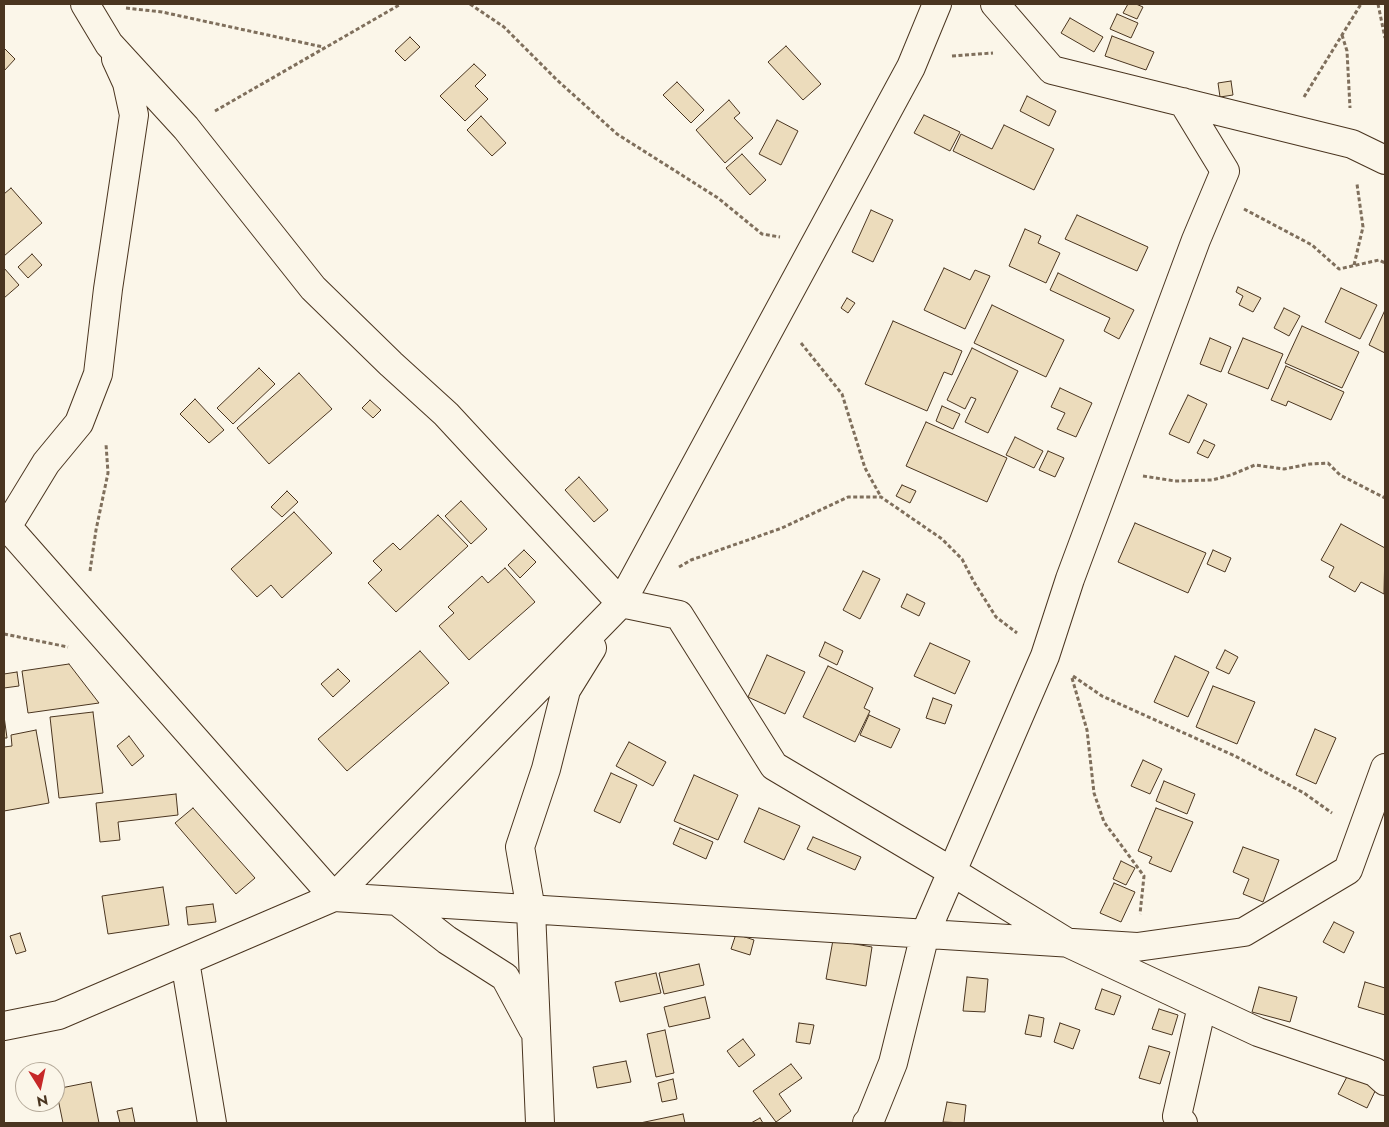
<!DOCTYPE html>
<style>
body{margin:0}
#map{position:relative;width:1389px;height:1127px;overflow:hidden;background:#fbf6e9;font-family:Jost,sans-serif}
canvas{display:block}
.frame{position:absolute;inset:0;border:5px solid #4a3520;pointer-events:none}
.north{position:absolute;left:15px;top:1062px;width:50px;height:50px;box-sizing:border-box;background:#fbf6e9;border:1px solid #b4a999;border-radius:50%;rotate:170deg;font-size:14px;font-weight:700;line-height:20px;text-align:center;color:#4a3520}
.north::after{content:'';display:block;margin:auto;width:18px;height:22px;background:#c62828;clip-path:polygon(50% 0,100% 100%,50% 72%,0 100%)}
</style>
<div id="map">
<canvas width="1389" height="1127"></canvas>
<div class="frame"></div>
<div class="north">N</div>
</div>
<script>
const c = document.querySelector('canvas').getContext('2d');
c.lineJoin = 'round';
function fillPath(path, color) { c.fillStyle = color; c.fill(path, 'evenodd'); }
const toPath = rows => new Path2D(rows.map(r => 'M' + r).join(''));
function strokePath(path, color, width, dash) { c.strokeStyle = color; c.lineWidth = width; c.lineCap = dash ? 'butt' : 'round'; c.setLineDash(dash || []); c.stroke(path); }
const building = toPath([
 [1128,4,1136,4,1143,7,1137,19,1123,13,1128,4],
 [1117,14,1138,23,1131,38,1110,29,1117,14],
 [1070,18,1103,37,1094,52,1061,33,1070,18],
 [1112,36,1154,52,1146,70,1105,56,1112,36],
 [410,37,420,47,405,61,395,51,410,37],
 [786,46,821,84,803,100,768,62,786,46],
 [4,48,15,59,4,71,4,48],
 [474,64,486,75,475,86,488,99,465,121,440,96,474,64],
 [1231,81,1233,95,1220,97,1218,83,1231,81],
 [677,82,704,110,691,123,663,95,677,82],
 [1027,96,1056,111,1049,126,1020,111,1027,96],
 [729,100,740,113,734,118,753,138,725,163,696,130,729,100],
 [924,115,960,132,950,151,914,133,924,115],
 [481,116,506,143,492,156,467,130,481,116],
 [777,120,798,131,781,165,759,154,777,120],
 [1004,125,1054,149,1034,190,953,151,961,134,992,149,1004,125],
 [742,154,766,180,750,195,726,168,742,154],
 [11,188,42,223,4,256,4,194,11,188],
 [871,210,893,220,873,262,852,252,871,210],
 [1077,215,1148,247,1137,271,1065,239,1077,215],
 [1025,229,1041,236,1038,243,1060,253,1046,283,1009,266,1025,229],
 [32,254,42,265,28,278,18,267,32,254],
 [4,268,19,285,4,298,4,268],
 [944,268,970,280,975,270,990,276,965,329,924,310,944,268],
 [1058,273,1134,310,1119,339,1104,331,1110,318,1050,290,1058,273],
 [1238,287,1261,298,1253,312,1239,305,1243,296,1236,292,1238,287],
 [1341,288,1377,305,1360,339,1325,322,1341,288],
 [847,298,855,303,848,313,841,308,847,298],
 [992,305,1064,340,1046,377,974,343,992,305],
 [1284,308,1300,316,1289,336,1274,328,1284,308],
 [1385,310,1385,353,1369,345,1385,310],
 [893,321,962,351,952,375,944,372,927,411,865,384,893,321],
 [1302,326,1359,352,1342,388,1285,363,1302,326],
 [1210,338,1231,347,1221,372,1200,364,1210,338],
 [1243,338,1283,354,1268,389,1228,373,1243,338],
 [972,348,1018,371,988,433,965,422,976,399,971,397,965,409,947,400,972,348],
 [1286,366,1344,392,1331,420,1288,401,1286,406,1271,400,1286,366],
 [259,368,275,384,233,424,217,408,259,368],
 [299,373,332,409,269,464,237,428,299,373],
 [1060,388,1092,403,1076,437,1057,429,1065,413,1051,407,1060,388],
 [1188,395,1207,404,1189,443,1169,434,1188,395],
 [195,399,224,430,209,443,180,414,195,399],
 [370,400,381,410,373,418,362,408,370,400],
 [942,406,960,414,953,429,936,421,942,406],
 [926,422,1007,458,987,502,906,466,926,422],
 [1015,437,1043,451,1034,468,1006,455,1015,437],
 [1204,440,1215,445,1208,458,1197,453,1204,440],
 [1048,451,1064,458,1055,477,1039,470,1048,451],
 [579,477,608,510,594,522,565,490,579,477],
 [902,485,916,491,910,503,896,496,902,485],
 [287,491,298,502,282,517,271,507,287,491],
 [461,501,487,529,471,544,445,516,461,501],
 [294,512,332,553,282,598,271,585,257,597,231,569,294,512],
 [438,515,468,546,396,612,368,583,382,570,373,561,393,543,400,550,438,515],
 [1135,523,1206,553,1188,593,1118,562,1135,523],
 [1341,524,1385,548,1384,594,1361,582,1355,592,1329,577,1334,567,1321,560,1341,524],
 [524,550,536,562,520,578,508,565,524,550],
 [1213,550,1231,558,1225,572,1207,564,1213,550],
 [505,568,535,602,469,660,439,626,454,613,448,607,482,576,488,583,505,568],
 [863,571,880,579,860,619,843,610,863,571],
 [907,594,925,603,919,616,901,607,907,594],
 [825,642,843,651,837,665,819,656,825,642],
 [930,643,970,661,955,694,914,676,930,643],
 [1225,650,1238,657,1229,674,1216,668,1225,650],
 [420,651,449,683,347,771,318,739,420,651],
 [767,655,805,672,785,714,748,697,767,655],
 [1175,656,1209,672,1188,717,1154,702,1175,656],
 [69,664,99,703,28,713,22,671,69,664],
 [828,666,873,688,864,708,870,711,855,742,803,717,828,666],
 [338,669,350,681,333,697,321,684,338,669],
 [17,672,19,686,4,688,4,674,17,672],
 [1213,686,1255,702,1237,744,1196,727,1213,686],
 [933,698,952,705,945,724,926,718,933,698],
 [93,712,103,793,59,798,50,717,93,712],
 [869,715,900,729,891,748,860,735,869,715],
 [4,716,7,738,4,738,4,716],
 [1315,729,1336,738,1316,784,1296,775,1315,729],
 [36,730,49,803,4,811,4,747,12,746,11,735,36,730],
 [129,736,144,756,132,766,117,746,129,736],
 [629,742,666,762,653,786,616,766,629,742],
 [1143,760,1162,769,1150,794,1131,786,1143,760],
 [611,773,637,785,620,823,594,811,611,773],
 [694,775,738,795,718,840,674,821,694,775],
 [1164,781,1195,794,1187,814,1156,801,1164,781],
 [176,794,178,815,118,822,120,840,100,842,96,803,176,794],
 [193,808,255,878,236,894,175,823,193,808],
 [759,808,800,826,784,860,744,842,759,808],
 [1156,808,1193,822,1171,872,1149,863,1152,857,1138,851,1156,808],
 [680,828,713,842,706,859,673,844,680,828],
 [813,837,861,857,855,870,807,849,813,837],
 [1243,847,1279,860,1263,902,1243,894,1249,879,1233,872,1243,847],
 [1121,861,1135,868,1126,885,1113,879,1121,861],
 [1114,883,1135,892,1121,922,1100,913,1114,883],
 [163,887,169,925,108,934,102,896,163,887],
 [213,904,216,922,188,925,186,907,213,904],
 [1334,922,1354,932,1344,953,1323,942,1334,922],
 [20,933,26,951,16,954,10,936,20,933],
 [736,934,754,940,750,955,731,949,736,934],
 [833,940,872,947,866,986,826,979,833,940],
 [699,964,704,985,664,994,659,973,699,964],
 [656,973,661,993,620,1002,615,982,656,973],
 [967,977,988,979,985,1012,963,1011,967,977],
 [1365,982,1385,988,1385,1015,1358,1007,1365,982],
 [1259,987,1297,997,1290,1022,1252,1012,1259,987],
 [1102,989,1121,996,1114,1015,1095,1009,1102,989],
 [705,997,710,1018,669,1027,664,1007,705,997],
 [1159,1009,1178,1015,1172,1035,1152,1029,1159,1009],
 [1029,1015,1044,1018,1041,1037,1025,1034,1029,1015],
 [799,1023,814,1025,810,1044,796,1042,799,1023],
 [1060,1023,1080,1030,1073,1049,1054,1042,1060,1023],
 [665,1030,674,1073,656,1077,647,1034,665,1030],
 [743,1039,755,1055,739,1067,727,1051,743,1039],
 [1149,1046,1170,1052,1160,1084,1139,1078,1149,1046],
 [626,1061,631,1082,597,1088,593,1067,626,1061],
 [791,1064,802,1078,779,1094,791,1111,776,1122,753,1091,791,1064],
 [1350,1071,1378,1085,1367,1108,1338,1094,1350,1071],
 [673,1079,677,1099,662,1102,658,1083,673,1079],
 [91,1082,99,1123,63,1123,56,1089,91,1082],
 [947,1102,966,1105,964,1123,943,1122,947,1102],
 [132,1108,135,1123,120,1123,117,1111,132,1108],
 [683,1114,685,1123,640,1123,683,1114],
 [760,1118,763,1123,751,1123,760,1118]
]);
fillPath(building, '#ecdcbc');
strokePath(building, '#4a3520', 1);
const minor = toPath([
 [85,4,109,44,186,128,313,288,391,364,446,414,621,603,679,615,774,766,951,871,1068,943,1258,1032,1375,1072,1385,1081],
 [995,4,1052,70,1352,144,1385,160],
 [4,523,334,897,1137,947,1244,932,1348,870,1385,768],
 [4,530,7,527,46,463,79,423,98,374,108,289,134,115,127,83,116,59],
 [397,901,447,940,505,977,533,1029],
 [185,961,212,1123],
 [4,1026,59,1015,334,897,621,603,911,67,937,4],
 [540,1123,531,910,520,847,546,769,566,690,592,648],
 [867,1123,870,1120,893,1063,925,934,1045,656,1070,579,1196,240,1225,171,1183,102],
 [1183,1123,1177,1116,1202,1006]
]);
strokePath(minor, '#4a3520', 30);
strokePath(toPath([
 [470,4,504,27,557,80,617,134,718,198,762,234,780,237],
 [1378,4,1385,38],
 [126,8,162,12,323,47],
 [1342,35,1347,51,1350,108],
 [952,56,993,53],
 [1304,97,1361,4],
 [215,111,401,4],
 [1244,209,1312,245,1339,269,1379,260,1385,263],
 [1354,265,1363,227,1357,184],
 [801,343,842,394,865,468,881,497],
 [1143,476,1175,481,1212,480,1231,475,1255,465,1284,469,1310,464,1328,463,1340,475,1385,498],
 [679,567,691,560,782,528,848,497,881,497,942,539,962,559,974,582,996,617,1017,633],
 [90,571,96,530,108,473,106,444],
 [4,634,68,647],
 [1073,676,1102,696,1235,756,1304,793,1332,813],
 [1072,678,1087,730,1094,793,1104,822,1144,876,1140,914]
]), '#7f6f5c', 3, [4, 2.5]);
strokePath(minor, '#fbf6e9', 28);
</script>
